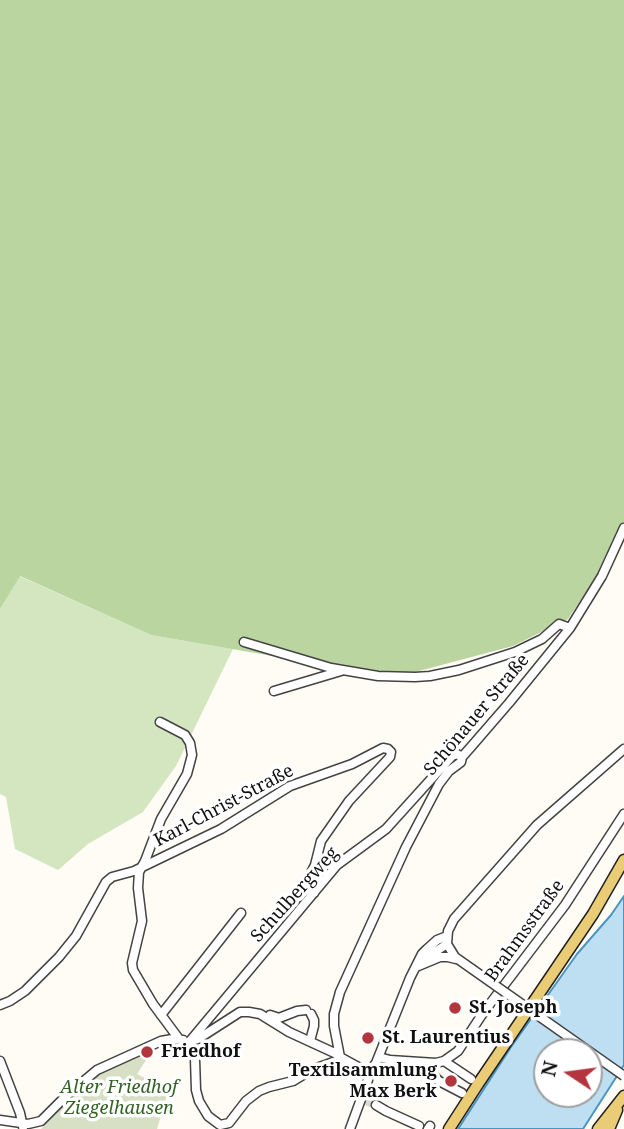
<!DOCTYPE html>
<meta charset="utf-8">
<style>
body{margin:0}
#map{position:relative;width:624px;height:1129px;overflow:hidden;background:#fefcf4;font-family:"Noto Serif",serif}
canvas{display:block}
.north{position:absolute;left:533px;top:1038px;width:70px;height:70px;box-sizing:border-box;background:#fff;border:2px solid #9f9f9f;border-radius:50%;rotate:283deg;font-size:19px;font-weight:700;line-height:28px;text-align:center;color:#101010}
.north::after{content:'';display:block;margin:auto;width:24px;height:32px;background:#b3353e;clip-path:polygon(50% 0,100% 100%,50% 72%,0 100%)}
</style>
<div id="map">
<canvas width="624" height="1129"></canvas>
<div class="north">N</div>
</div>
<script>
const c = document.querySelector('canvas').getContext('2d');
c.lineJoin = 'round';
function fillPath(path, color) { c.fillStyle = color; c.fill(path, 'evenodd'); }
const toPath = rows => new Path2D(rows.map(r => 'M' + r).join(''));
function strokePath(path, color, width, dash) { c.strokeStyle = color; c.lineWidth = width; c.lineCap = dash ? 'butt' : 'round'; c.setLineDash(dash || []); c.stroke(path); }
function write(font, color, halo, rows, align = 'center') {
  c.font = font + ' "Noto Serif",serif'; c.lineWidth = 7; c.setLineDash([]); c.textBaseline = 'middle'; c.strokeStyle = halo; c.fillStyle = color; for (const [text, x, y, turn = 0] of rows) {
    c.save(); c.translate(x, y); c.rotate((+turn || 0) * Math.PI / 180); c.textAlign = isNaN(turn) ? turn : align; if (halo) c.strokeText(text, 0, 0); c.fillText(text, 0, 0); c.restore();
  }
}
fillPath(toPath([
 [19,576,151,635,233,649,176,766,143,812,88,844,58,870,15,849,6,797,0,794,0,609]
]), '#d4e6c0');
fillPath(toPath([
 [0,0,624,0,624,535,568,619,513,646,400,676,342,668,151,635,20,576,0,609]
]), '#bad5a0');
fillPath(toPath([
 [154,1048,137,1074,156,1084,169,1089,157,1129,41,1129,73,1095,99,1075]
]), '#d7dfc5');
const water = toPath([
 [624,896,624,1065,583,1129,458,1129,511,1047,577,954,611,915,624,896],
 [547,1052,589,1052,589,1094,547,1094,547,1052]
]);
fillPath(water, '#bddff1');
strokePath(water, '#4b95c1', 2);
strokePath(toPath([
 [365,1101,376,1105]
]), '#dad9d2', 8, [8, 4]);
const minor = toPath([
 [244,642,331,668,378,676,415,677,430,676,459,670,515,652,542,639,559,624,570,628],
 [274,691,341,671],
 [160,722,185,735,190,743,192,755,187,774,161,819,145,861,139,872,138,888,142,921,132,963,133,970,153,1004,179,1039],
 [426,958,447,944],
 [416,967,440,957,448,957,456,959],
 [472,969,455,957,447,944,448,931,454,919,537,825,624,749],
 [0,1005,10,1001,25,991,59,957,76,936,106,882,112,877,134,871,221,829,290,786,352,764,383,748,388,749,391,752,390,757,349,801,321,841,315,865,308,879,309,887,314,893],
 [161,1015,241,913],
 [270,1015,279,1018,297,1011,306,1010],
 [190,1041,337,865,386,829,452,756,457,754,462,757],
 [190,1041,195,1059,196,1090,199,1101,208,1116,220,1125,229,1123,246,1101,259,1091,269,1087,293,1081,311,1070,342,1059],
 [190,1041,198,1039,240,1012,249,1012,260,1014,289,1032,339,1055],
 [310,1041,314,1026,314,1020,311,1014],
 [379,1057,390,1060,436,1063,444,1061,458,1051,483,1013,565,905,624,814],
 [0,1061,20,1113,23,1127],
 [444,1061,471,1079],
 [429,1064,433,1075,439,1081,462,1093],
 [370,1070,362,1069,340,1057,334,1026,334,1014,340,992,406,847,439,784,449,771,461,762,462,757,470,748,509,703,570,628,602,576,624,528],
 [376,1105,386,1111,419,1126],
 [0,1120,28,1124,41,1121,67,1095,97,1070,161,1041,172,1039,183,1040],
 [350,1129,368,1080,370,1070,376,1063,410,978,422,954,427,949,437,940,447,936],
 [428,1129,430,1126]
]);
const major = toPath([
 [449,1129,478,1084,593,914,624,860],
 [598,1129,624,1096],
 [609,1129,617,1110]
]);
strokePath(minor, '#434343', 11);
strokePath(major, '#212121', 13);
strokePath(minor, '#fff', 8);
strokePath(major, '#ebcc76', 10);
const minorBridge = toPath([
 [472,969,624,1076]
]);
strokePath(minorBridge, '#434343', 11, []);
strokePath(minorBridge, '#fff', 8);
for (const [x, y, r, color] of [
 [455,1008,7,"#b3353e"],
 [368,1038,7,"#b3353e"],
 [147,1052,7,"#b3353e"],
 [451,1081,7,"#b3353e"]
]) { const dot = new Path2D(); dot.arc(x, y, r, 0, 2 * Math.PI); c.fillStyle = color; c.fill(dot); strokePath(dot, '#fff', 2.5); }
write('18px', '#101010', '#fff', [
 ["Schönauer Straße",477,715,-50],
 ["Karl-Christ-Straße",224,806,-28],
 ["Schulbergweg",295,895,-48],
 ["Brahmsstraße",525,931,-54]
]);
write('bold 18px', '#101010', '#fff', [
 ["St. Joseph",469,1008],
 ["St. Laurentius",382,1038],
 ["Friedhof",161,1052],
 ["Textilsammlung",437,1071,"right"],
 ["Max Berk",437,1092,"right"]
], 'left');
write('italic 18px', '#346226', '#fff', [
 ["Alter Friedhof",119,1088],
 ["Ziegelhausen",119,1109]
]);
</script>
